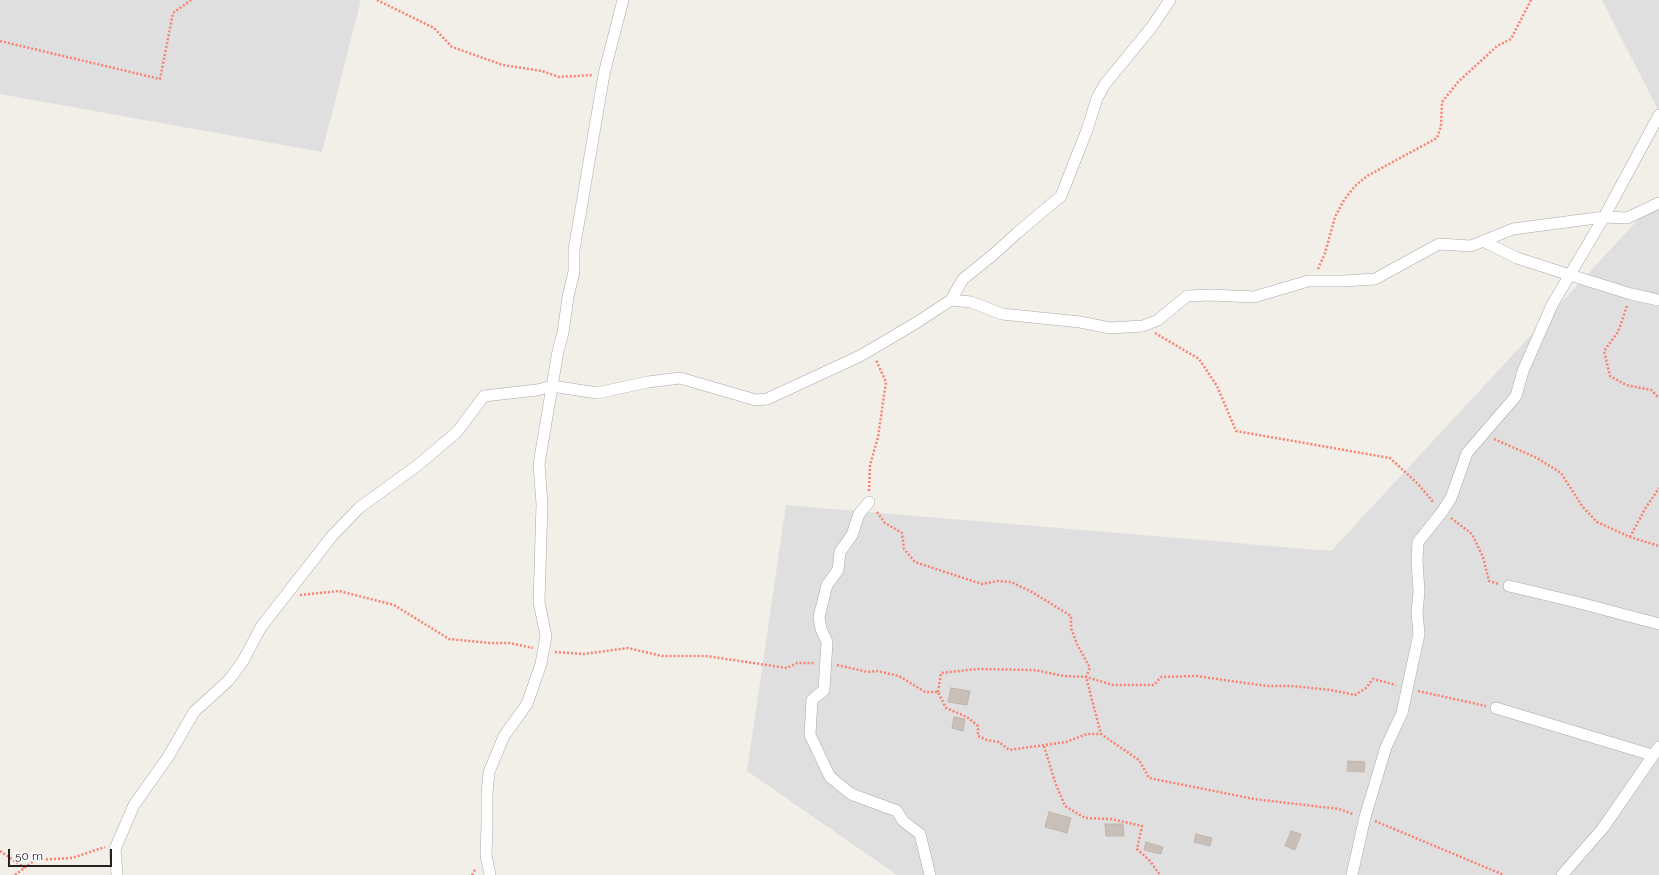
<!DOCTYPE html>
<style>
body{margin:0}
#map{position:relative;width:1659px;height:875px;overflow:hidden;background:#f2efe9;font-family:Raleway,sans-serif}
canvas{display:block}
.scale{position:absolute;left:8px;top:849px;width:104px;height:18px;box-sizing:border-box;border:2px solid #222;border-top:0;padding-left:5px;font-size:12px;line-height:14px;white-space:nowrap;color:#222;-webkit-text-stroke:3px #fff;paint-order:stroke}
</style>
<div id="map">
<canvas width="1659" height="875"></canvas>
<div class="scale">50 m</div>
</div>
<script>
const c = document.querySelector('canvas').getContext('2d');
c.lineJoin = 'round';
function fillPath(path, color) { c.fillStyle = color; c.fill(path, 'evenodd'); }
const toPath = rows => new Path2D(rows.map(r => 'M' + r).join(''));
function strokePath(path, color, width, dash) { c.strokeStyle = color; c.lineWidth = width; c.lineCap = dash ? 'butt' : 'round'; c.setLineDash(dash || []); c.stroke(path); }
fillPath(toPath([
 [0,0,361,0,322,152,0,94],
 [1602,0,1659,0,1659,112],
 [1659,197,1659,875,897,875,747,771,786,505,1331,551]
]), '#e0dfdf');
const building = toPath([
 [951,688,970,691,967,705,948,702,951,688],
 [954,717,965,719,963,731,952,728,954,717],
 [1348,761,1365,762,1364,772,1347,771,1348,761],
 [1049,812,1071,818,1067,833,1045,827,1049,812],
 [1105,824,1123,824,1124,836,1106,836,1105,824],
 [1291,831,1301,834,1295,850,1285,846,1291,831],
 [1196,834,1212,838,1210,846,1194,842,1196,834],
 [1146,842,1163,847,1161,854,1144,850,1146,842]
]);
fillPath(building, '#c7bfb8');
strokePath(building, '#c4b6ab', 1);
const street = toPath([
 [1483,241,1517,258,1570,275,1631,294,1659,300],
 [951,300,963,279,994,254,1017,233,1061,196,1087,130,1097,98,1105,84,1151,28,1170,0],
 [869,502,859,514,852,535,840,552,838,570,827,585,819,617,821,629,827,642,824,690,812,700,810,735,830,777,851,794,897,811,903,821,920,834,930,875],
 [1509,586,1576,602,1659,624],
 [1496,708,1652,755],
 [117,875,115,849,134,805,168,757,194,712,229,680,243,661,261,627,332,536,359,508,418,465,457,432,484,396,537,390,552,386,597,393,648,382,680,378,756,400,767,399,860,356,916,323,951,300,971,302,1002,314,1080,322,1110,328,1143,326,1158,320,1187,296,1211,295,1254,297,1308,281,1344,281,1375,279,1439,244,1471,246,1513,229,1604,217,1627,218,1659,203],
 [490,875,486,855,487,824,487,793,489,772,504,736,527,704,541,664,546,636,539,602,542,504,539,464,558,351,563,333,568,297,574,272,574,250,604,74,623,0],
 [1352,875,1365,817,1386,747,1402,713,1419,634,1417,612,1419,592,1417,560,1418,542,1442,512,1451,498,1467,453,1516,396,1523,371,1552,305,1604,217,1659,115],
 [1562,875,1603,828,1659,747]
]);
strokePath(street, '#a9a9a9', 12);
strokePath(toPath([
 [377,0,434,28,452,47,503,65,542,71,559,77,593,75],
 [0,41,160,79,173,13,191,0],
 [1318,269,1325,253,1335,217,1344,200,1355,186,1367,176,1437,138,1441,126,1442,102,1458,82,1497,46,1511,39,1531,0],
 [1627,306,1618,332,1604,351,1610,376,1626,385,1651,390,1659,398],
 [1155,333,1199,359,1217,386,1236,431,1390,458,1418,484,1434,503],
 [1494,439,1537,458,1561,473,1582,506,1597,522,1630,537,1659,546],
 [869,491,870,465,878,437,886,382,876,360],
 [877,512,885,523,902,533,904,549,915,562,982,584,998,581,1011,582,1032,592,1071,616,1071,628,1077,644,1090,668,1086,677,1101,734,1139,760,1149,778,1254,799,1339,809,1353,814],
 [1451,518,1472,534,1483,557,1489,581,1499,584],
 [1630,537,1645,509,1659,488],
 [300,595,339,591,394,605,449,639,490,643,510,643,533,648],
 [555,652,584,654,628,648,662,656,706,656,787,668,797,663,814,663],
 [837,665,868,672,877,671,899,676,925,692,938,692,946,708,967,717,978,726,978,736,987,740,999,742,1009,750,1066,742,1087,734,1101,734],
 [1418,691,1486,706],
 [938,692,941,673,977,669,1034,670,1064,676,1086,677,1113,685,1154,685,1161,677,1196,676,1267,686,1292,686,1331,690,1355,695,1366,688,1373,679,1396,685],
 [1044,746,1055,782,1065,806,1085,818,1111,819,1142,826,1137,849,1150,861,1160,875],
 [1375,821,1504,875],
 [0,851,25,868],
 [15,875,35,860,72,858,105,847],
 [472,875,476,868]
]), '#fa8072', 2.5, [2, 2]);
strokePath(street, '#fff', 11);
</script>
